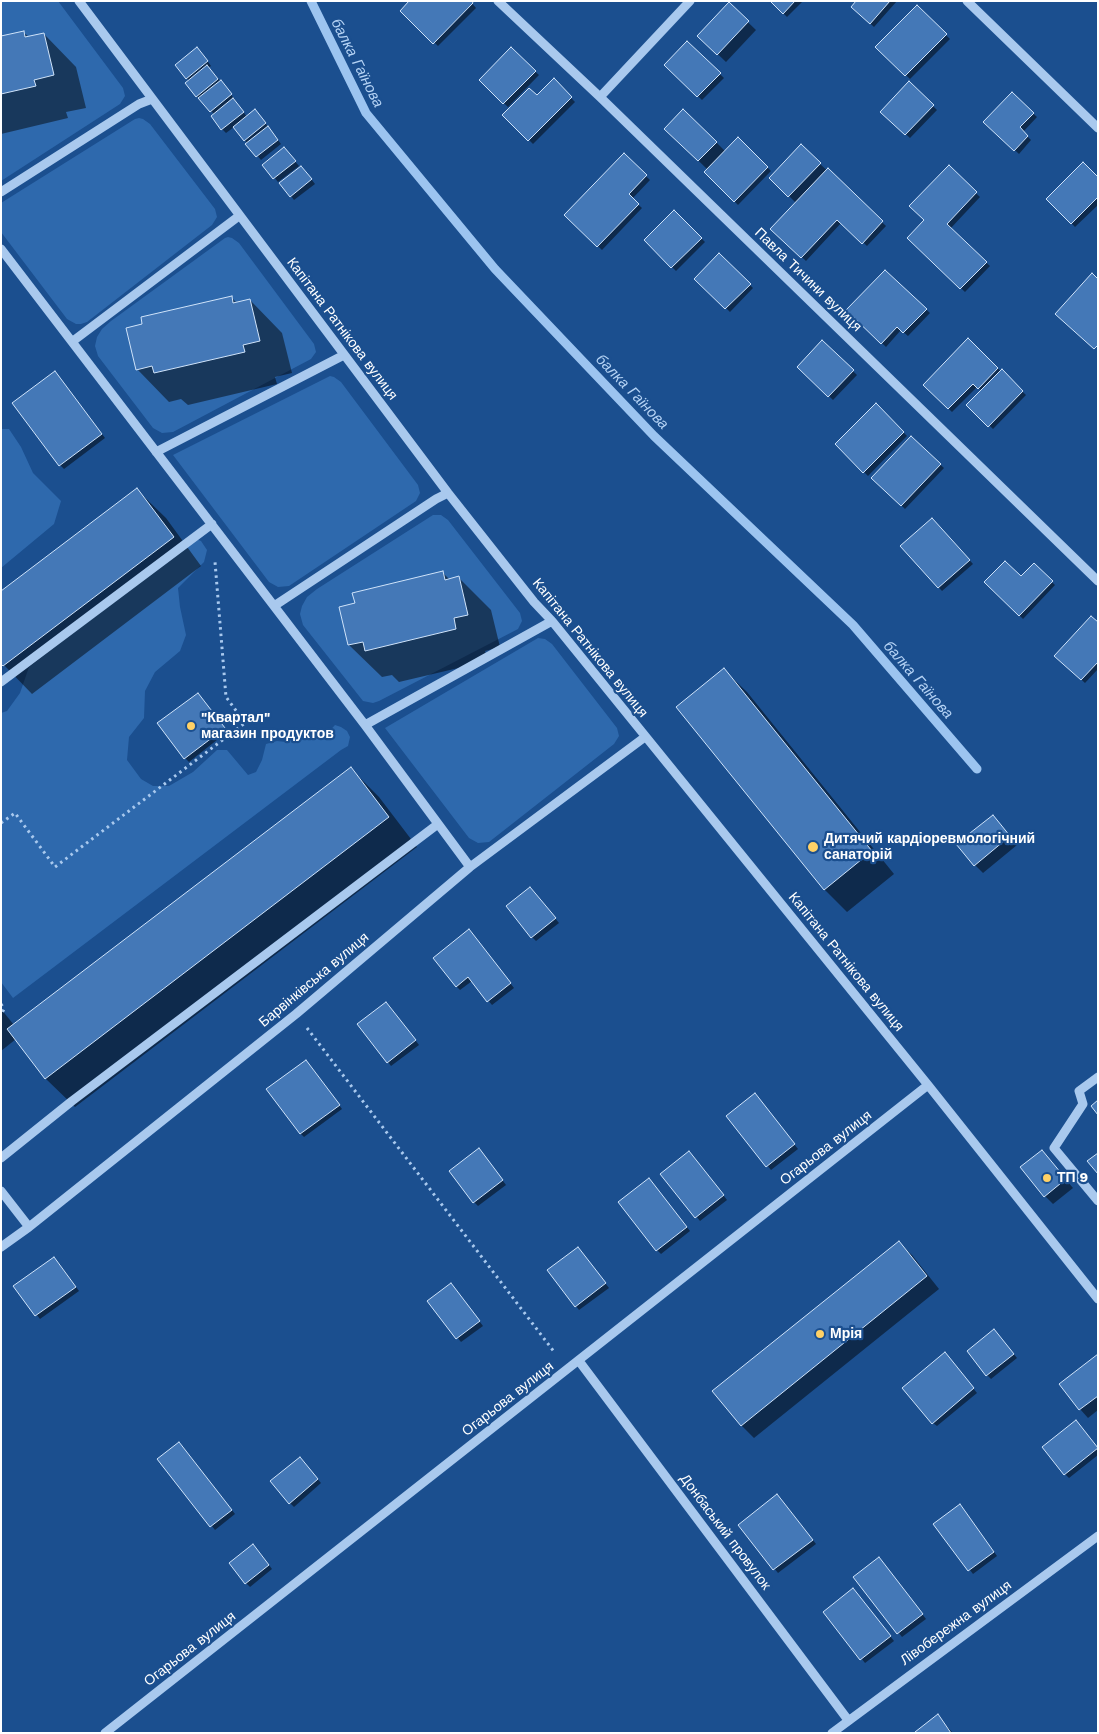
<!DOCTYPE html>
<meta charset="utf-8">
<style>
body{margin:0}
#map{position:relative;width:1099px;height:1734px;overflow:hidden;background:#1b4f8f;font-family:"Work Sans",sans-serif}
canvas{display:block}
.frame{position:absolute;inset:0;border:2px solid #fff;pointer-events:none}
</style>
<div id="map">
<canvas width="1099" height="1734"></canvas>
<div class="frame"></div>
</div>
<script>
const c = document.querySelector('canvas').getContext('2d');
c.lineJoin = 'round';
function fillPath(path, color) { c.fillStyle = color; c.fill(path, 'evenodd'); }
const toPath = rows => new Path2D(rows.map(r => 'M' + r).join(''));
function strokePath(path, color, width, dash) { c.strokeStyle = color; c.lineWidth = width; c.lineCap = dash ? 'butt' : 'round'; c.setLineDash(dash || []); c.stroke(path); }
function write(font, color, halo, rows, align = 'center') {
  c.font = font + ' "Work Sans",sans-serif'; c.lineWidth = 4.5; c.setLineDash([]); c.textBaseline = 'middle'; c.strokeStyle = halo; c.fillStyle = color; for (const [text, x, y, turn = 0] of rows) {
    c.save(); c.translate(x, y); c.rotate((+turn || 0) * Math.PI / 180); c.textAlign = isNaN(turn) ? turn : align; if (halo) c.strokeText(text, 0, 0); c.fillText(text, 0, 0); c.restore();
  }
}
fillPath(toPath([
 [1,1,58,1,123,88,125,96,120,104,1,181],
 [139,118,143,119,150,124,215,209,217,217,212,225,87,322,81,324,76,324,67,319,1,232,1,203,135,119],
 [228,237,232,238,239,243,314,344,316,352,311,359,173,432,162,433,153,428,98,356,95,346,97,337,102,329,111,321,225,238],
 [330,376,334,377,341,382,418,485,420,493,416,501,289,586,278,587,269,582,173,455],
 [1,429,9,429,21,447,33,473,61,501,54,524,1,568],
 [433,515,441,515,448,520,520,613,522,621,518,629,379,701,373,703,363,701,303,625,300,614,302,606,307,597,317,589],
 [196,539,201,541,207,550,204,562,178,588,180,607,186,635,180,651,155,672,145,691,144,718,129,737,127,760,141,779,153,786,169,786,193,772,217,750,227,750,248,775,256,772,262,760,266,744,277,741,286,742,294,737,304,735,312,738,326,735,335,725,341,727,347,731,350,737,348,746,341,750,13,998,1,982,1,713,7,711,20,693,29,667],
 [538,638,545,639,552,644,617,728,619,736,614,744,489,842,478,843,469,838,385,728]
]), '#2e69ad');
fillPath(toPath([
 [470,1,476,8,438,46,402,11],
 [771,1,803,1,787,17],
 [857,1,897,1,874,27,856,10],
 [729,4,756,30,726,62,699,36],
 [917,7,950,39,910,79,877,47],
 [23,32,29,37,44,34,76,67,86,108,66,112,68,118,1,134,1,37],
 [687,42,724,78,702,100,666,65],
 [511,49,539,75,508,107,480,80],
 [201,52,211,66,208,68,225,86,247,117,259,115,281,144,261,160,234,127,226,133,222,129,212,116,214,114,197,96,187,78],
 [554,80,575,102,533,144,504,115,537,97],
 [909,83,937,110,910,138,882,112],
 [1012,94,1037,117,1023,132,1031,140,1019,154,985,122],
 [666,129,716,142,726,152,738,139,771,171,738,205,706,172,708,170],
 [801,146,886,226,867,246,842,222,806,261,772,229,796,203,771,178],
 [288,153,299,166,278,182,264,165],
 [624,155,650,180,632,199,642,208,602,250,566,215],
 [949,167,980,197,950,229,990,266,965,292,909,238,926,220],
 [305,171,315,184,294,200,291,196],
 [1098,178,1098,205,1075,227,1048,199],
 [674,211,705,242,676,271,645,240],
 [719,255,753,288,730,312,696,279],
 [885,271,930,313,908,336,901,330,886,347,848,310],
 [231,297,237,303,250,300,282,333,292,373,275,377,277,384,188,405,181,399,169,402,137,369],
 [968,340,1026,395,993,429,968,405,982,391,977,387,952,412,924,385],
 [822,342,857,375,833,400,799,367],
 [59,377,105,438,64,469,60,465],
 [876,404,907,436,868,476,836,444],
 [911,438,944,468,905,509,873,478],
 [137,490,166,518,201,566,32,694,4,665],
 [936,523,973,564,942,591,902,547],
 [1034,565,1055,585,1023,619,986,582,1021,578],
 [442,572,450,580,459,578,491,610,500,647,485,651,488,661,399,682,392,675,382,677,349,645],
 [1098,624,1098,669,1085,683,1056,656],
 [724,670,747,692,894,874,847,912,824,889],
 [201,698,227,732,189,762,185,758],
 [351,769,379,797,417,847,75,1107,46,1079,16,1039,1,1051,1,1009,14,1025],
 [993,817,1017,845,983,873,975,865],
 [534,892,559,923,536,941,532,937],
 [473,935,514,988,492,1005,472,981,460,990,456,986],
 [390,1007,419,1045,391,1066,388,1062],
 [310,1065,342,1109,304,1137,300,1133],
 [758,1099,798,1149,771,1170,728,1116],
 [1042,1151,1073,1188,1053,1204,1045,1196],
 [483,1154,506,1185,478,1206,474,1202],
 [693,1156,727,1200,700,1221,662,1174],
 [653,1184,690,1231,661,1254,657,1250],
 [899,1243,912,1255,939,1289,754,1438,741,1425],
 [581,1252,609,1288,579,1310,576,1306],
 [58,1262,79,1291,40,1319,15,1287],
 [455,1289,483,1326,461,1342,429,1302],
 [998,1335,1017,1358,991,1379,987,1375],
 [1098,1356,1098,1410,1088,1418,1080,1409],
 [948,1357,977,1393,937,1426,933,1423],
 [1080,1426,1098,1448,1098,1455,1069,1478,1065,1474],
 [183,1447,235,1514,215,1530,158,1459],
 [303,1462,321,1483,294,1507,290,1503],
 [781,1499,816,1544,778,1573,739,1525],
 [964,1510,997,1556,973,1574,935,1524],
 [257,1549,272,1569,250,1587,246,1583],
 [883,1563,926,1619,902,1637,855,1577],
 [857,1594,894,1641,865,1663,825,1612],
 [937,1716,953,1733,917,1733]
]), '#0007');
strokePath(toPath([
 [311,1,366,113,495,269,654,436,853,625,977,769]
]), '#9cc4f0', 9);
const building = toPath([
 [409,1,472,1,473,3,433,44,400,11,409,1],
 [770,1,795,1,783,14,770,1],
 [856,1,890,1,870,24,851,7,856,1],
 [729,2,749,21,717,55,697,36,729,2],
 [917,5,947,34,905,76,875,47,917,5],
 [24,31,25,37,44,33,54,75,34,80,36,86,1,94,1,36,24,31],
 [687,41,721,73,697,97,664,65,687,41],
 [197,47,208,61,186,79,175,65,197,47],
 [511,47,536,71,503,104,479,80,511,47],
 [207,65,218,79,196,97,185,83,207,65],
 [554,78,572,97,528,141,502,115,529,88,537,95,554,78],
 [221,80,232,94,210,112,198,98,221,80],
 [909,81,934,105,905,135,880,112,909,81],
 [1012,92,1034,113,1020,127,1028,136,1014,151,983,122,1012,92],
 [233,98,244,112,221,130,211,116,233,98],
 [255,109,266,123,244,141,233,127,255,109],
 [683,109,717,142,698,161,664,129,683,109],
 [268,126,278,140,256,157,245,144,268,126],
 [738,137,768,167,734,202,704,172,738,137],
 [801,144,821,163,788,197,769,178,801,144],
 [284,147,296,161,273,179,262,165,284,147],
 [624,153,647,175,629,194,639,204,597,247,564,215,624,153],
 [1083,162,1098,177,1098,197,1071,224,1046,199,1083,162],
 [949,165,977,192,947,224,987,262,960,289,907,238,924,220,909,206,949,165],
 [301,166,312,179,290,197,279,183,301,166],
 [828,168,883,221,862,244,837,220,801,258,770,229,828,168],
 [674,210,702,238,671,268,644,240,674,210],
 [719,253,751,284,725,309,694,279,719,253],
 [885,270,927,309,903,333,897,327,881,344,846,310,885,270],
 [1092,273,1098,279,1098,345,1094,349,1055,314,1092,273],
 [232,296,233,303,250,299,260,341,243,345,245,352,154,373,152,366,136,370,126,328,142,324,141,317,232,296],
 [968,338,998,368,978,389,973,384,948,409,923,385,968,338],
 [822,340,854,370,828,397,797,367,822,340],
 [1002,369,1023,391,988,427,966,405,1002,369],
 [55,371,102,434,59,466,12,403,55,371],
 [876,403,904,432,863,473,835,444,876,403],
 [911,436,941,464,901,506,871,478,911,436],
 [137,488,174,537,3,666,1,664,1,591,137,488],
 [932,518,970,560,938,588,900,546,932,518],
 [1005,561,1021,576,1034,563,1053,581,1019,616,984,582,1005,561],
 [443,571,445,580,459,576,468,615,454,618,456,629,365,651,363,642,348,645,339,607,355,603,352,593,443,571],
 [1091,616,1098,622,1098,662,1081,680,1054,656,1091,616],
 [724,668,872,851,824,890,676,707,724,668],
 [198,693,225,728,184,759,157,723,198,693],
 [351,767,389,817,45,1079,7,1029,351,767],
 [993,815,1010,836,974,866,956,844,993,815],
 [530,887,556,918,531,938,506,906,530,887],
 [469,929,511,983,487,1002,468,977,456,987,433,958,469,929],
 [386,1002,416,1040,387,1063,357,1024,386,1002],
 [306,1060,340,1105,300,1134,266,1089,306,1060],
 [755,1093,795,1144,766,1167,726,1116,755,1093],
 [1098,1100,1098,1115,1091,1106,1098,1100],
 [479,1148,503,1180,473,1203,449,1171,479,1148],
 [1042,1150,1066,1179,1044,1197,1020,1167,1042,1150],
 [689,1151,724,1195,695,1218,660,1174,689,1151],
 [1098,1153,1098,1174,1087,1161,1098,1153],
 [649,1178,687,1227,656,1251,618,1202,649,1178],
 [899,1241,927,1276,741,1426,712,1391,899,1241],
 [578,1247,606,1283,575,1307,547,1270,578,1247],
 [54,1257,76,1287,35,1316,13,1286,54,1257],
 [451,1283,480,1321,456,1339,427,1301,451,1283],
 [994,1329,1014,1354,986,1376,967,1351,994,1329],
 [945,1352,974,1388,932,1424,902,1388,945,1352],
 [1098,1354,1098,1396,1079,1410,1059,1384,1098,1354],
 [1076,1420,1098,1448,1064,1475,1042,1447,1076,1420],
 [179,1442,232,1510,210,1527,157,1459,179,1442],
 [300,1457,318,1479,289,1504,270,1481,300,1457],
 [777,1494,813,1540,773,1570,738,1525,777,1494],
 [960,1504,994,1552,968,1571,933,1524,960,1504],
 [253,1544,269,1565,245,1584,229,1563,253,1544],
 [879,1557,923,1614,897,1634,853,1577,879,1557],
 [853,1588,891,1636,860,1660,823,1612,853,1588],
 [938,1714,951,1733,916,1733,915,1732,938,1714]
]);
fillPath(building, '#4478b7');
strokePath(building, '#cfe3fa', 1);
strokePath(toPath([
 [1,823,15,813,55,867,245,723,226,697,215,562],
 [1,1004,4,1009,1,1015],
 [307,1028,555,1353]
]), '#a9c9ee', 3, [2.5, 4]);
strokePath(toPath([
 [79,1,448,493,534,602,552,621,928,1085,1098,1299],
 [498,1,600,97,1098,581],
 [967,1,1098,128],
 [600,97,690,1],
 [1,192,139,104,152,99],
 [1,249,365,725,470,867],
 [73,341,239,216],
 [156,452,344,355],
 [274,606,436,499,448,493],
 [1,682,212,524],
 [365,725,552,621],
 [1098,1077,1079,1091,1083,1104,1054,1148,1098,1201],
 [1,1158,72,1101,438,824],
 [1,1191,29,1227],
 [1,1247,29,1227,296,1014,470,867,645,737],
 [579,1361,848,1720],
 [105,1733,928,1085],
 [832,1733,1098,1536]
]), '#a9c9ee', 9);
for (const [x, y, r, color] of [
 [191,726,5,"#ffd166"],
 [813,847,6,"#ffd166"],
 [1047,1178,5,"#ffd166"],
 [820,1334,5,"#ffd166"]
]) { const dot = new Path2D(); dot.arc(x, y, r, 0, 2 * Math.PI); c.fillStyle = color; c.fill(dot); strokePath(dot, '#1b4f8f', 2); }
write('14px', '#fff', '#1b4f8f', [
 ["Павла Тичини вулиця",808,280,44],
 ["Капітана Ратнікова вулиця",342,329,53],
 ["Капітана Ратнікова вулиця",590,648,51],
 ["Капітана Ратнікова вулиця",846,962,51],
 ["Барвінківська вулиця",314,980,-40],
 ["Огарьова вулиця",826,1148,-38],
 ["Огарьова вулиця",508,1399,-38],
 ["Донбаський провулок",725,1532,53],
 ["Лівобережна вулиця",956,1623,-36],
 ["Огарьова вулиця",190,1649,-38]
]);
write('bold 14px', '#fff', '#1b4f8f', [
 ["\"Квартал\"",201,718],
 ["магазин продуктов",201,734],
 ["Дитячий кардіоревмологічний",824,839],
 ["санаторій",824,855],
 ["ТП 9",1057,1178],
 ["Мрія",830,1334]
], 'left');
write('italic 15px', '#b5d3f5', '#1b4f8f', [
 ["балка Гаїнова",357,63,63],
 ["балка Гаїнова",632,392,46],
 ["балка Гаїнова",918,680,49]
]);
</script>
